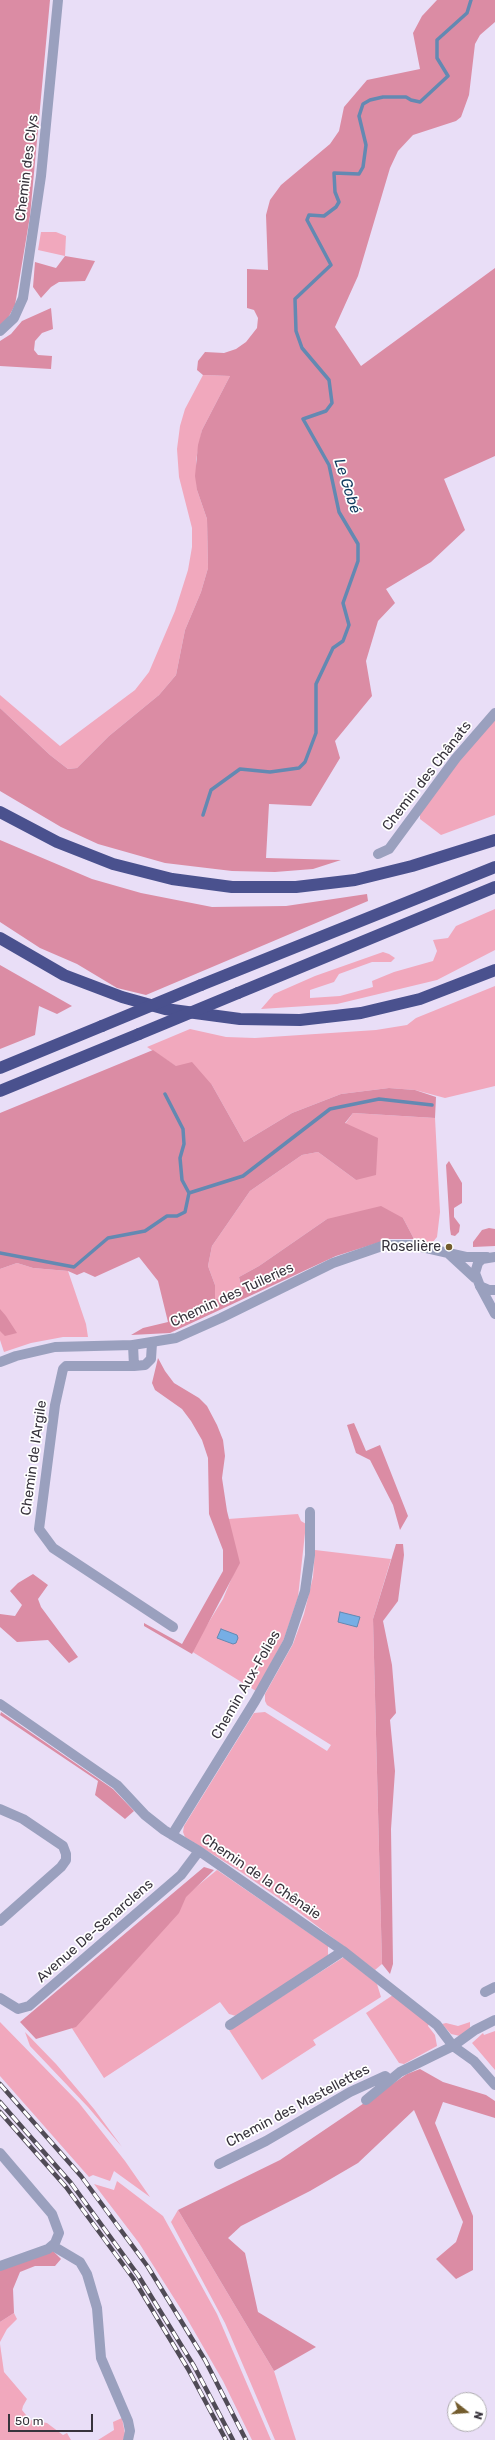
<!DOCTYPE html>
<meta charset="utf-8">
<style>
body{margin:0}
#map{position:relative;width:495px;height:2440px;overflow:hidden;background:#e9def7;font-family:Rubik,sans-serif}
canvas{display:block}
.north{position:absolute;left:447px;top:2392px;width:40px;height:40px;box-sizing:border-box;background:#fff;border:1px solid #afadb1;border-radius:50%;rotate:107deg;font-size:11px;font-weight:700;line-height:16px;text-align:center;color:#37333c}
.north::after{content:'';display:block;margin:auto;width:14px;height:18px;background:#735c2d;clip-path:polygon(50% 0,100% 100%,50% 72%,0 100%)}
.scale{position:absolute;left:8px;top:2414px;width:85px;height:18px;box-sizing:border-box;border:2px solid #37333c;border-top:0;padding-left:5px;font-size:12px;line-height:14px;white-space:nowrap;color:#37333c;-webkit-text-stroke:3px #fff;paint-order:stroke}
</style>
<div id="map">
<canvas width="495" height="2440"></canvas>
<div class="north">N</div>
<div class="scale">50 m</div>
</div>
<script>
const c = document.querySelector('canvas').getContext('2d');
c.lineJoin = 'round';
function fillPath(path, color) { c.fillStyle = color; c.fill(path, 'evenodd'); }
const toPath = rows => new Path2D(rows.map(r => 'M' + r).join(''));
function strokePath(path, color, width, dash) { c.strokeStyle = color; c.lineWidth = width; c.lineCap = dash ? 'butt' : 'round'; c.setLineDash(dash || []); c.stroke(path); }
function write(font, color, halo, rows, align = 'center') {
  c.font = font + ' Rubik,sans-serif'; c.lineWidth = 3.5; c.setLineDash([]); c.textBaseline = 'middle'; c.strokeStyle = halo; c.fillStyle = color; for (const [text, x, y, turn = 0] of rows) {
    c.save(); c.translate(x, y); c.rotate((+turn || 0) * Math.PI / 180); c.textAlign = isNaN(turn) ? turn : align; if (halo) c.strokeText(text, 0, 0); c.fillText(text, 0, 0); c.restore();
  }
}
fillPath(toPath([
 [41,232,56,232,66,236,65,256,38,250],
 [203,375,230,376,202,430,196,460,197,490,207,519,208,568,201,592,185,630,176,675,159,695,109,736,77,768,68,769,50,755,0,708,0,695,60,746,135,690,149,672,175,611,188,570,192,547,192,528,179,477,177,449,180,426,185,409],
 [495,718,495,815,441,835,420,819,420,814,458,761],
 [495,909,495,950,437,980,337,1004,261,1009,274,994,315,976,383,952,389,954,395,958,391,962,372,962,339,974,334,982,310,990,310,998,340,996,373,987,372,981,394,972,433,961,437,951,433,940,448,938,456,926],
 [495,986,495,1086,445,1098,415,1090,389,1088,341,1094,292,1113,244,1142,212,1085,177,1067,147,1047,190,1029,226,1037,255,1038,376,1030,407,1025,416,1018],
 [353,1113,435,1118,440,1212,437,1237,432,1243,414,1239,403,1218,327,1219,259,1266,239,1277,242,1290,231,1298,215,1299,215,1285,208,1266,212,1246,250,1191,302,1155,318,1152,356,1180,345,1124],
 [17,1263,33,1268,68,1271,86,1324,88,1337,63,1337,31,1343,4,1352,0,1340,0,1269],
 [298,1514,301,1521,306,1524,298,1597,284,1639,256,1691,191,1651,223,1599,238,1563,228,1519],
 [315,1550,391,1559,373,1619,382,1964,375,1970,296,1910,241,1872,185,1837,183,1832,184,1826,254,1713,265,1712,327,1751,331,1745,267,1705,265,1701,265,1694,293,1644,304,1614,313,1577],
 [217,1870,328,1946,328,1956,236,2016,229,2014,220,2002,104,2078,55,2002],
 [344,1957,377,1984,381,1997,313,2040,316,2045,262,2080,229,2030],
 [393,1995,429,2024,428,2026,435,2035,437,2046,404,2064,399,2063,366,2013],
 [0,2022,79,2103,125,2161,150,2197,114,2171,110,2181,93,2175,89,2177,0,2076],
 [470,2022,470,2028,460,2036,451,2034,442,2024,446,2023,458,2026],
 [495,2031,495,2070,472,2043,483,2033,484,2035],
 [25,2032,56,2064,94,2109,122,2147,88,2107,30,2046],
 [117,2181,163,2216,217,2314,271,2440,252,2440,223,2381,186,2317,139,2243,94,2184,114,2190],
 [178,2210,274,2371,296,2440,275,2440,225,2323,171,2222],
 [14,2313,17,2319,7,2329,0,2342,0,2322],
 [0,2344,4,2372,27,2399,23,2406,22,2410,30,2420,47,2423,63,2435,67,2433,71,2440,0,2440],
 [122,2418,125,2434,123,2440,98,2440,114,2430,113,2422]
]), '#f1a8bd');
fillPath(toPath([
 [0,0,50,0,30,216,15,305,8,318,0,325],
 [437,0,495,0,495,22,480,35,475,44,469,95,461,117,456,121,413,135,398,151,390,168,358,276,335,327,361,366,495,268,495,456,444,479,465,530,431,562,386,589,395,603,378,621,366,661,372,696,335,741,340,758,311,806,269,804,266,858,341,860,313,869,275,872,232,871,165,863,98,844,61,827,0,791,0,708,50,755,68,769,77,768,109,736,159,695,176,675,185,630,201,592,208,568,207,519,197,490,195,476,198,445,202,430,230,376,203,375,197,370,198,361,205,352,224,353,236,349,246,342,257,328,258,318,254,310,247,308,247,269,268,270,266,215,270,200,281,185,330,144,339,131,344,107,367,80,420,69,413,33,422,16],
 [65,256,95,261,85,281,59,282,51,287,41,298,33,287,35,262,56,268],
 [51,308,53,329,42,333,35,341,34,350,38,355,52,356,51,369,0,366,0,341,11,334,22,321],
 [0,840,92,879,141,893,212,907,286,906,367,894,368,901,146,995,117,988,77,964,40,948,0,922],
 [0,965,72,1006,57,1014,39,1006,35,1035,0,1049],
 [153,1050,176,1066,192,1062,212,1085,244,1142,292,1113,341,1094,389,1088,415,1090,436,1097,435,1118,353,1113,345,1123,378,1138,376,1175,356,1180,318,1152,302,1155,250,1191,212,1246,208,1266,215,1285,215,1299,231,1298,242,1290,239,1277,259,1266,327,1219,381,1206,403,1218,414,1239,390,1239,336,1256,170,1333,131,1335,143,1328,168,1322,158,1281,139,1257,95,1277,84,1272,77,1275,68,1271,33,1268,17,1263,0,1269,0,1113],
 [449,1161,462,1183,462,1203,454,1208,454,1217,460,1225,459,1232,455,1236,451,1235,450,1229,446,1165],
 [489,1228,495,1229,495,1246,473,1247,473,1242,482,1230],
 [0,1309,6,1316,17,1333,5,1336,0,1331],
 [158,1358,165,1371,174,1383,199,1398,207,1406,217,1425,223,1440,225,1456,222,1478,227,1511,240,1563,192,1654,144,1626,144,1623,182,1644,223,1571,223,1550,209,1514,208,1458,202,1440,191,1421,182,1409,155,1390,152,1383],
 [354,1423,366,1451,380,1445,408,1516,400,1530,393,1505,370,1460,356,1453,347,1425],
 [396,1544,403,1544,404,1555,398,1601,383,1621,392,1665,396,1713,390,1720,395,1771,391,1829,393,1964,390,1974,382,1964,373,1619],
 [33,1574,48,1585,38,1599,41,1607,78,1657,69,1663,48,1640,17,1642,0,1627,0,1614,15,1616,22,1605,10,1591,18,1583],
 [1,1712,113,1789,134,1811,125,1819,95,1795,98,1781,0,1715],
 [204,1867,214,1870,186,1897,179,1913,76,2027,36,2039,20,2022],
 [420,2069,443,2082,486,2095,495,2101,495,2118,443,2102,435,2123,473,2216,473,2270,456,2279,436,2259,456,2242,463,2222,414,2110,358,2163,310,2191,241,2226,228,2238,245,2253,258,2312,316,2347,274,2371,178,2210,280,2160,407,2074],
 [53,2251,61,2259,55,2266,35,2266,20,2272,13,2289,14,2313,0,2322,0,2270]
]), '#db8ca4');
const water = toPath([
 [340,1612,360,1617,357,1627,338,1622,340,1612],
 [221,1629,237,1635,238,1638,236,1643,233,1644,217,1638,221,1629]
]);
fillPath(water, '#76aee5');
strokePath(water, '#6389b2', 1);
strokePath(toPath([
 [203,815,211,790,240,769,270,772,299,768,305,762,316,733,316,684,333,648,343,641,349,625,343,603,358,561,358,544,339,512,329,465,303,419,326,411,332,403,329,380,302,348,296,331,295,299,331,265,307,220,309,215,324,216,336,207,339,202,335,192,334,173,359,174,363,167,366,145,359,116,363,104,370,100,383,97,406,97,411,100,420,102,448,76,437,58,437,40,467,13,471,0],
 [189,1193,243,1176,330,1109,379,1099,432,1105],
 [0,1253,74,1267,108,1238,145,1231,167,1216,177,1216,185,1212,189,1193,182,1180,180,1158,184,1144,183,1129,165,1094]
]), '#6389b2', 3.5);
strokePath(toPath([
 [0,331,14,318,23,298,41,176,58,0],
 [378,854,389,849,456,758,495,713],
 [480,1286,495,1314],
 [133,1345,134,1366,145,1365,151,1359,152,1343],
 [134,1366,66,1366,63,1369,55,1405,39,1529,53,1548,173,1627],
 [0,1704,117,1785,145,1815,164,1830,199,1851,343,1951,437,2025,453,2046,474,2061,495,2085],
 [0,1809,23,1819,63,1846,66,1854,66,1860,61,1867,0,1921],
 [172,1835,255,1701,288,1642,305,1591,310,1555,310,1512],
 [485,1992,495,1987],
 [0,1998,18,2009,29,2006,181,1875,199,1851],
 [230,2025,343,1951],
 [366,2100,400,2072,453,2046,475,2030,495,2020],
 [0,2153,52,2214,59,2233,55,2243,48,2249,0,2266],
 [219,2164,266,2141,350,2092,385,2076,390,2080],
 [53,2246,80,2262,87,2274,97,2308,101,2358,128,2421,130,2431,128,2440]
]), '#9aa0be', 10);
strokePath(toPath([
 [449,1254,475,1278],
 [495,1257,482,1259,478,1263,475,1273,480,1286,489,1290,495,1290],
 [0,1362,16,1356,55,1347,133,1345,176,1338,221,1318,333,1263,385,1245,413,1245,466,1257,487,1257]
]), '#9aa0be', 10);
strokePath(toPath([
 [0,812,57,842,113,864,172,879,232,887,296,887,355,880,412,866,495,840],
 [0,938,64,975,122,997,165,1009,240,1019,300,1020,361,1013,420,999,495,970],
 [201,985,495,867],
 [238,993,495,887],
 [0,1068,102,1026],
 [0,1091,139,1034]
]), '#4a518e', 12);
const rail = toPath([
 [0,2084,81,2176,148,2267,205,2360,246,2440],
 [0,2102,71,2183,138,2275,194,2366,233,2440],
 [0,2112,66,2187,133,2278,188,2369,226,2440]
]);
strokePath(rail, '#504b56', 4.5);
strokePath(rail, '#fff', 3, [9]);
strokePath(toPath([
 [102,1026,201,985],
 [139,1034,238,993]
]), '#4a518e', 12);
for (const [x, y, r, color] of [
 [449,1247,4,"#735c2d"]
]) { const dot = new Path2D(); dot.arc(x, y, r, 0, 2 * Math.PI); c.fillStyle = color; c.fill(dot); strokePath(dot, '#fff', 1.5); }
write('14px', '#37333c', '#fff', [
 ["Chemin des Clys",27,168,-83],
 ["Chemin des Chânats",427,776,-52],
 ["Chemin des Tuileries",232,1295,-25],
 ["Chemin de l'Argile",34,1458,-82],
 ["Chemin Aux-Folies",246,1685,-60],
 ["Chemin de la Chênaie",261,1877,34],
 ["Avenue De-Senarclens",95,1931,-41],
 ["Chemin des Mastellettes",298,2106,-28]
]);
write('14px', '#37333c', '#fff', [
 ["Roselière",441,1247]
], 'right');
write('italic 15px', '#103a5e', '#fff', [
 ["Le Gobé",347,486,72]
]);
</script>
